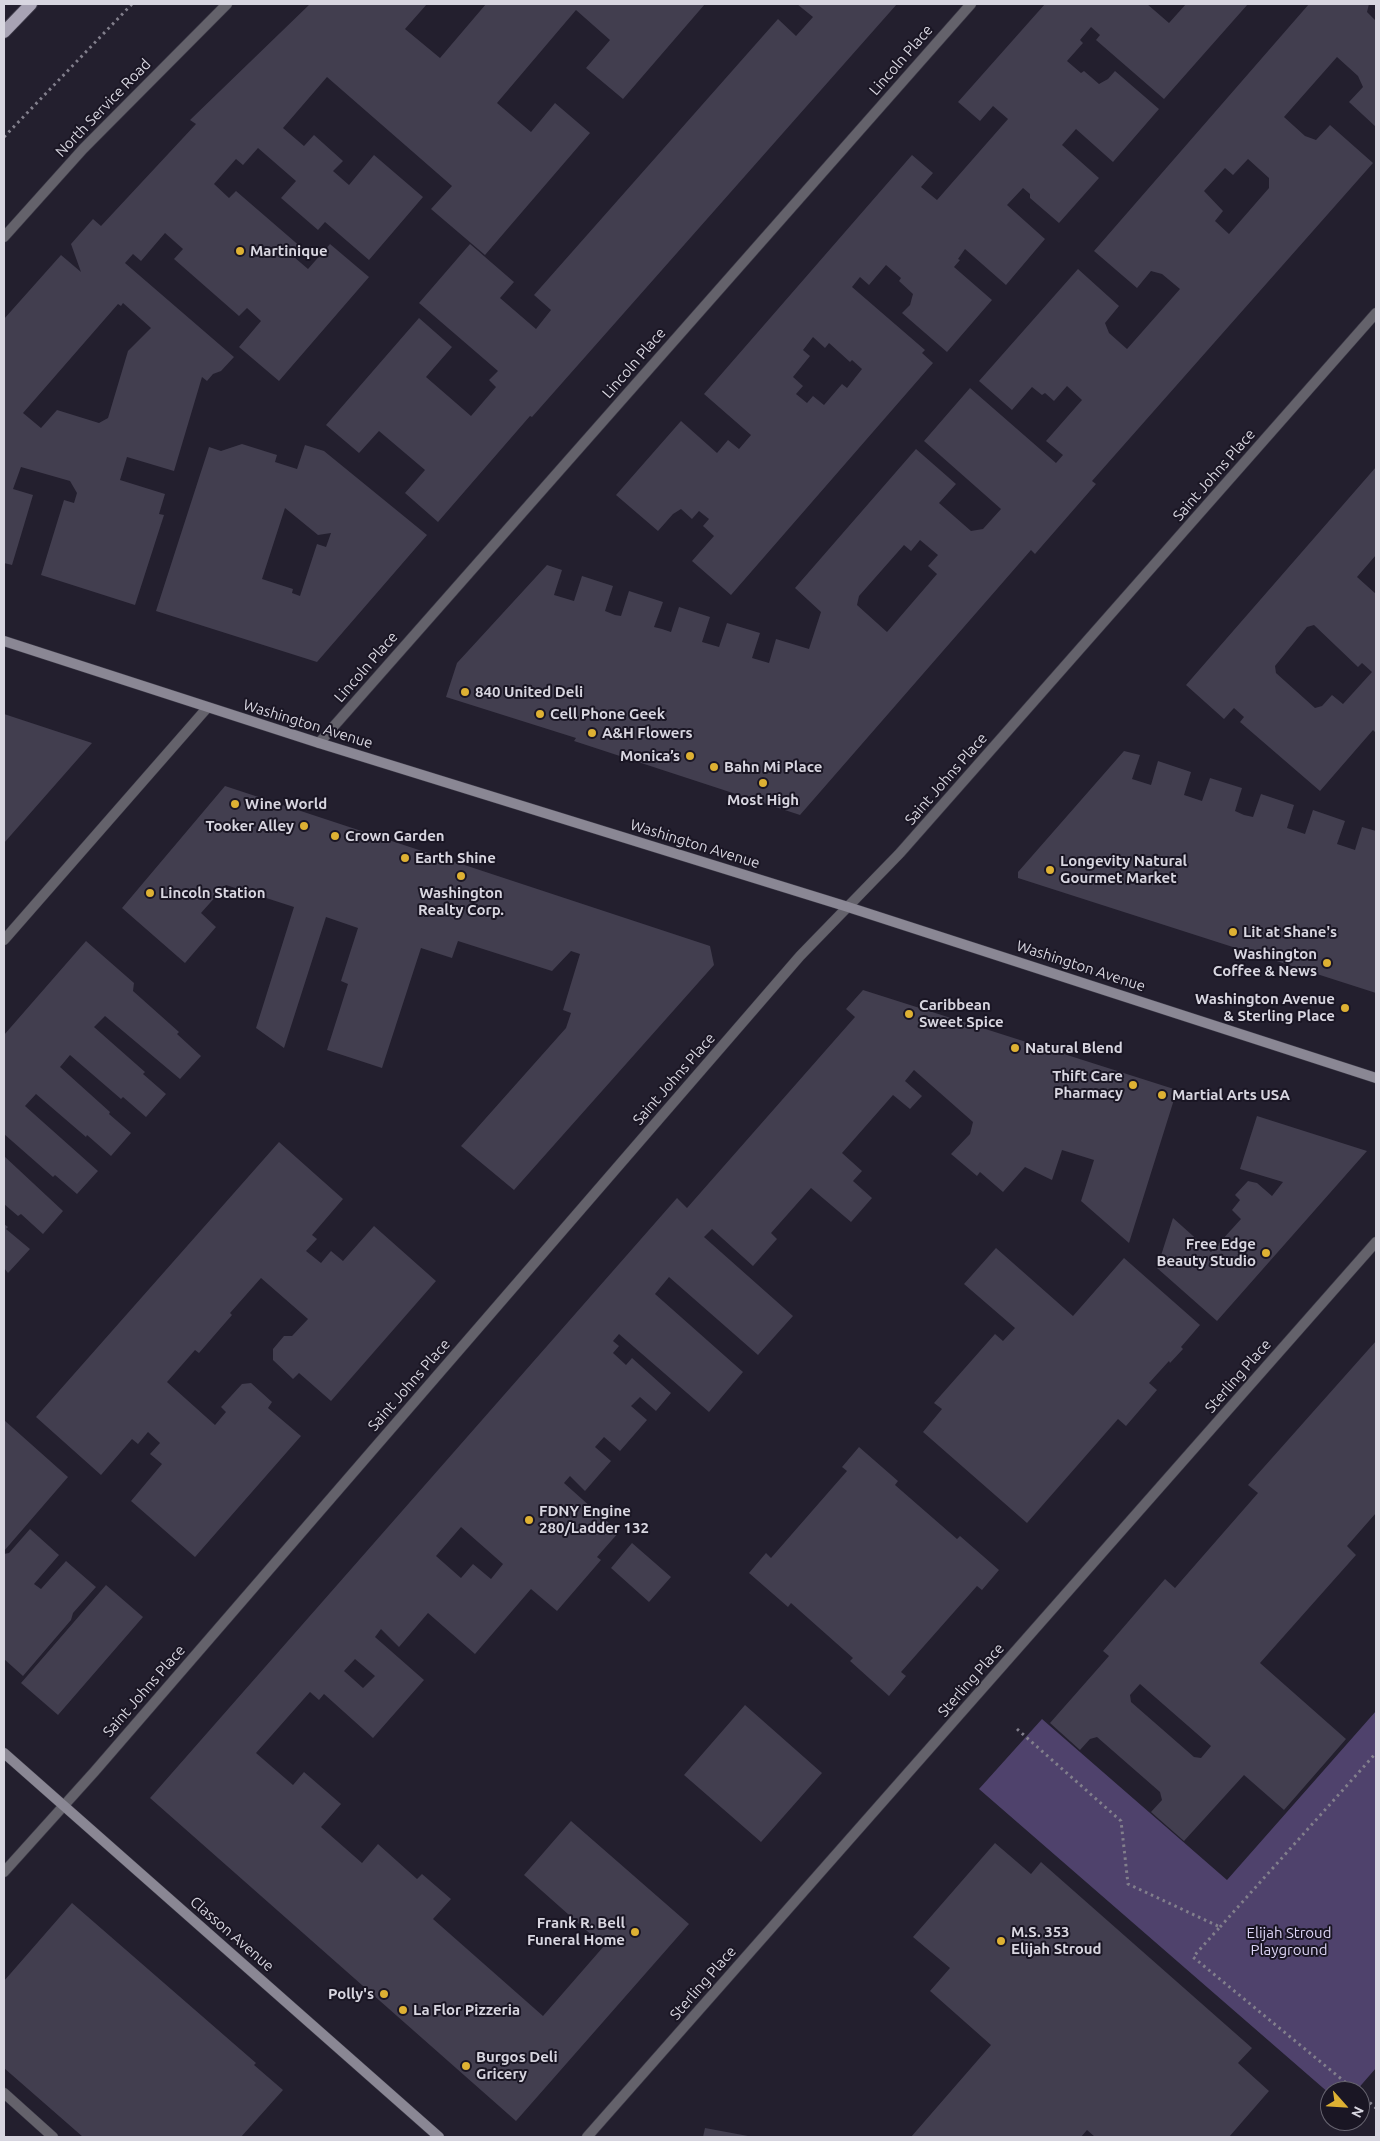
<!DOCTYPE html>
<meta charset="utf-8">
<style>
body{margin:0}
#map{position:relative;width:1380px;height:2141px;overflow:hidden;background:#231f2e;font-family:Ubuntu,sans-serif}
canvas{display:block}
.frame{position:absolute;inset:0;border:5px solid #d8d6e0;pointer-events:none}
.north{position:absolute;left:1320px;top:2081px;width:50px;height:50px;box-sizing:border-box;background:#1a1624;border:1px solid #66636f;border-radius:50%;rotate:116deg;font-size:14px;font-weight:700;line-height:20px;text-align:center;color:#d8d6e0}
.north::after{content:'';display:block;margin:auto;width:18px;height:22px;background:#deb133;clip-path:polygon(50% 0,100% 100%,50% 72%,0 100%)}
</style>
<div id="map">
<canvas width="1380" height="2141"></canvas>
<div class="frame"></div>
<div class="north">N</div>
</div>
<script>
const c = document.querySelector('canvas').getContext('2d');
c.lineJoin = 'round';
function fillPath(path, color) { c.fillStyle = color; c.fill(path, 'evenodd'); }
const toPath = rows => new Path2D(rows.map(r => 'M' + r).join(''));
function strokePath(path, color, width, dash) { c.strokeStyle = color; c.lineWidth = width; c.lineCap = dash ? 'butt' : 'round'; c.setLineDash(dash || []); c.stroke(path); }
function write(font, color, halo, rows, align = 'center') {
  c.font = font + ' Ubuntu,sans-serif'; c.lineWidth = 4; c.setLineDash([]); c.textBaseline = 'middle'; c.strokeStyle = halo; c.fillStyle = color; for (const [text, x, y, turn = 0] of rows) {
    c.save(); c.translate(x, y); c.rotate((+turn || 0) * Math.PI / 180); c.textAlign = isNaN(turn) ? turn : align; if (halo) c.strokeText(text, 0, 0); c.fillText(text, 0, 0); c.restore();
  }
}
fillPath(toPath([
 [1376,1711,1376,2068,1356,2091,1330,2091,1330,2094,979,1789,1042,1719,1227,1880]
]), '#4f426c');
fillPath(toPath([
 [310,4,427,4,405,29,440,58,486,4,705,4,623,99,586,68,610,40,576,10,497,103,531,132,555,103,590,133,485,255,431,209,452,186,327,77,283,128,304,146,314,135,343,161,333,171,349,185,374,155,423,197,369,260,325,222,318,230,281,198,296,181,258,148,243,165,236,159,214,184,229,198,236,191,302,248,294,257,308,269,330,244,369,277,279,381,239,347,261,321,247,308,239,316,174,259,183,249,165,233,141,261,133,254,125,263,234,357,221,371,213,374,207,381,202,377,174,471,127,457,120,480,165,494,159,514,164,515,135,605,41,575,64,500,74,503,77,493,70,481,21,467,13,489,33,495,12,565,4,563,4,319,61,255,81,272,71,244,93,219,101,226,196,124,190,120],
 [123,303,151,328,128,351,108,418,99,423,57,410,41,428,23,413,118,304,121,306],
 [797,4,897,4,532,417,530,416,438,522,405,493,425,470,379,431,359,453,326,425,419,318,452,347,426,377,471,416,496,387,489,380,498,371,419,303,470,244,514,282,500,298,536,329,551,310,534,295,778,19,796,36,813,17],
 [1045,4,1147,4,1169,23,1186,4,1248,4,1164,99,1096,40,1100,35,1091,27,1080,40,1083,43,1067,61,1081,73,1084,71,1099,84,1108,79,1115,71,1159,109,1113,162,1076,129,1062,145,1099,178,1059,223,1030,198,1030,194,1023,188,1007,205,1045,239,1006,285,965,249,958,259,960,260,954,267,992,300,947,352,902,313,910,305,913,294,899,281,901,278,886,265,869,285,860,277,852,287,925,350,922,353,933,363,731,595,692,561,714,536,703,526,709,519,699,511,692,519,681,509,673,514,658,531,616,495,681,421,717,453,728,440,739,449,751,435,704,394,912,155,933,173,921,187,937,200,1008,119,993,106,980,121,958,102],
 [813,337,825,348,829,343,850,362,852,360,862,369,847,388,842,384,824,405,813,396,807,403,796,394,803,386,793,377,810,356,803,350],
 [1309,4,1369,4,1367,12,1376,21,1376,127,1349,102,1363,87,1358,76,1337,57,1284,117,1305,136,1316,140,1330,125,1373,163,1092,481,1096,484,1035,554,1031,550,800,815,574,741,576,738,446,697,457,663,547,565,562,570,554,595,574,601,582,576,613,586,605,611,615,615,621,616,629,591,663,602,654,627,662,629,671,632,679,607,710,617,702,642,719,647,727,623,760,633,752,658,769,663,776,639,809,649,821,612,795,588,916,449,956,484,939,503,971,531,983,529,1001,509,924,441,970,388,1056,463,1063,455,1046,441,1082,400,1067,386,1054,401,1045,393,1042,395,1032,387,1012,410,979,381,1078,269,1119,306,1105,323,1109,333,1127,349,1180,289,1162,274,1151,271,1137,288,1094,251],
 [1248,159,1269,178,1269,188,1229,234,1215,221,1223,211,1204,191,1225,168,1233,175],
 [920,540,938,555,928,566,937,574,887,632,857,605,859,596,904,545,911,551],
 [242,444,277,455,275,462,297,469,305,445,324,451,427,535,317,662,156,611,209,447,221,451],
 [285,508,318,535,331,533,326,547,317,544,300,596,292,593,293,589,262,579],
 [1376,467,1376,555,1357,577,1376,594,1376,733,1373,730,1320,791,1240,722,1244,717,1234,708,1224,719,1186,685],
 [1314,625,1358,667,1362,663,1372,672,1343,704,1332,695,1322,706,1315,708,1276,673,1275,666,1307,627],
 [4,714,92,743,4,843],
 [1124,751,1140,755,1132,779,1151,785,1158,761,1191,772,1184,795,1202,801,1210,778,1242,788,1235,811,1244,815,1253,817,1261,794,1294,805,1287,828,1305,834,1313,810,1345,821,1337,844,1355,850,1362,827,1376,831,1376,993,1018,878,1018,872],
 [225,786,710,946,714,965,514,1190,461,1146,566,1028,571,1013,563,1010,580,954,571,951,552,971,458,941,452,958,421,948,382,1068,327,1050,348,984,341,981,358,928,326,917,284,1048,256,1028,294,907,226,885,201,913,216,927,185,963,122,908],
 [86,941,134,983,133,991,179,1032,177,1034,201,1056,180,1079,105,1016,94,1027,145,1072,143,1074,166,1094,146,1117,123,1097,121,1099,70,1055,60,1067,110,1112,109,1114,131,1133,111,1156,87,1135,86,1137,36,1094,25,1106,98,1171,77,1194,55,1175,53,1177,4,1134,4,1035],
 [863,990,1177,1090,1129,1243,1081,1201,1094,1160,1062,1150,1052,1180,1025,1167,1003,1192,980,1172,977,1176,951,1154,970,1134,973,1122,914,1070,905,1081,922,1096,910,1109,893,1095,842,1153,862,1171,853,1181,872,1198,851,1222,811,1188,771,1233,777,1239,753,1266,712,1229,704,1237,793,1316,758,1355,669,1277,655,1294,743,1372,709,1412,619,1334,613,1341,619,1346,613,1353,626,1365,632,1358,671,1393,656,1411,640,1397,631,1406,647,1420,620,1451,604,1437,595,1447,611,1461,585,1491,570,1476,564,1483,619,1532,597,1557,601,1560,557,1611,531,1589,475,1654,428,1613,399,1647,381,1629,375,1637,424,1680,373,1738,324,1694,319,1700,310,1692,256,1753,293,1785,304,1772,341,1804,321,1827,362,1863,378,1844,417,1879,422,1874,451,1899,433,1919,543,2016,604,1946,524,1875,571,1821,689,1924,516,2121,150,1798,677,1198,687,1208,855,1017,846,1009],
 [461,1527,503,1564,491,1579,473,1564,461,1578,436,1556],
 [355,1659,375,1676,363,1688,344,1671],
 [1257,1116,1367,1151,1217,1321,1157,1268,1173,1218,1211,1252,1241,1219,1232,1210,1240,1200,1235,1195,1248,1181,1257,1183,1272,1196,1283,1182,1240,1169],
 [279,1142,343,1199,312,1235,317,1239,306,1251,321,1263,331,1251,343,1261,374,1226,436,1281,331,1401,299,1373,293,1379,273,1360,273,1349,284,1336,292,1336,308,1319,261,1278,230,1313,232,1315,199,1353,195,1350,167,1382,215,1425,226,1412,221,1407,242,1384,251,1383,272,1402,268,1408,301,1436,195,1557,131,1501,162,1464,150,1454,160,1443,148,1432,138,1444,132,1439,101,1475,36,1417],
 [4,1156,63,1211,43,1234,21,1214,18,1216,4,1204],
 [4,1224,8,1227,6,1229,30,1249,8,1273,4,1268],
 [996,1248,1073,1316,1124,1258,1200,1325,1181,1347,1183,1349,1170,1363,1169,1361,1149,1383,1157,1390,1126,1426,1118,1419,1027,1523,923,1432,942,1409,934,1403,995,1334,1003,1341,1015,1328,964,1284],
 [1376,1341,1376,1513,1347,1546,1356,1555,1260,1663,1346,1739,1284,1810,1244,1775,1184,1841,1151,1812,1162,1800,1160,1792,1097,1737,1090,1739,1080,1750,1050,1723,1109,1656,1103,1651,1165,1579,1175,1588,1258,1493,1248,1485],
 [1140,1684,1211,1746,1201,1758,1194,1757,1131,1702,1130,1695],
 [4,1420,68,1477,4,1551],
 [859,1447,898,1481,895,1485,957,1539,960,1536,999,1570,982,1590,977,1586,901,1672,906,1676,889,1696,850,1661,853,1658,791,1603,788,1607,749,1573,766,1553,771,1558,847,1471,842,1467],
 [30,1529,59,1555,34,1584,41,1589,66,1561,96,1587,73,1613,71,1620,23,1676,4,1659,4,1554,9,1553],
 [632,1543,671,1577,649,1602,611,1568],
 [106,1585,143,1617,58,1715,21,1683],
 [745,1705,822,1773,761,1842,684,1775],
 [995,1843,1031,1874,1041,1862,1252,2048,1238,2063,1269,2091,1229,2137,1095,2137,1087,2130,1081,2137,911,2137,991,2045,930,1991,950,1968,913,1937],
 [72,1903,256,2063,254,2065,283,2090,241,2137,83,2137,4,2068,4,1981],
 [705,2128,748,2136,748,2137,703,2137]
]), '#423e4f');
const lane = toPath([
 [4,2093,53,2137]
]);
const street = toPath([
 [4,237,83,149,227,4],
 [319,743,971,4],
 [4,940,207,708],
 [4,1872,95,1771,800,956,900,853,1376,313],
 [587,2137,1376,1242]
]);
const secondary = toPath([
 [4,641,319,743,848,907,1376,1078],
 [4,1753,439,2137]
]);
const primary = toPath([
 [4,32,31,4]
]);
strokePath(lane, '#3c3947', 11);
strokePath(street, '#3c3947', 11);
strokePath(secondary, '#3c3947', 11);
strokePath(primary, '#3c3947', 14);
strokePath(toPath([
 [4,137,132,4],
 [1017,1729,1121,1821,1128,1884,1220,1927,1193,1957,1356,2091],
 [1220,1927,1376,1753],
 [1360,2094,1376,2108]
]), '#827f8c', 3, [2.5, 4]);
strokePath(lane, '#64626b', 10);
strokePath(street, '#64626b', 10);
strokePath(secondary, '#8a8794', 10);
strokePath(primary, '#a8a3b4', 12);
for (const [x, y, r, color] of [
 [240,251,5,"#deb133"],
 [465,692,5,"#deb133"],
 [540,714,5,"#deb133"],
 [592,733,5,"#deb133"],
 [690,756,5,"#deb133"],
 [714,767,5,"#deb133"],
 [763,783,5,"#deb133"],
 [235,804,5,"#deb133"],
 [304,826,5,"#deb133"],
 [335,836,5,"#deb133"],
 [405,858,5,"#deb133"],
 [1050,870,5,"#deb133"],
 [461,876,5,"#deb133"],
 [150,893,5,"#deb133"],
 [1233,932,5,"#deb133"],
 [1327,963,5,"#deb133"],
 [1345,1008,5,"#deb133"],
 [909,1014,5,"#deb133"],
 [1015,1048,5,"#deb133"],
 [1133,1085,5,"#deb133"],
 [1162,1095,5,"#deb133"],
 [1266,1253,5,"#deb133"],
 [529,1520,5,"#deb133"],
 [635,1932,5,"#deb133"],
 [1001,1941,5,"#deb133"],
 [384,1994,5,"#deb133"],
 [403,2010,5,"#deb133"],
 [466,2066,5,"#deb133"]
]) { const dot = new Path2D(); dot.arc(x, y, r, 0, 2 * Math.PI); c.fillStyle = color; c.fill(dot); strokePath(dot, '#1a1624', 2); }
write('15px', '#d8d6e0', '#1a1624', [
 ["Lincoln Place",901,60,-49],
 ["North Service Road",103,108,-46],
 ["Lincoln Place",634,363,-49],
 ["Saint Johns Place",1214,475,-49],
 ["Lincoln Place",366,667,-49],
 ["Washington Avenue",308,724,17],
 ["Saint Johns Place",946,779,-49],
 ["Washington Avenue",695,844,17],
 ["Washington Avenue",1081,966,18],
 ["Saint Johns Place",674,1079,-49],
 ["Sterling Place",1238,1376,-49],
 ["Saint Johns Place",409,1385,-49],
 ["Sterling Place",971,1680,-49],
 ["Saint Johns Place",144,1691,-49],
 ["Classon Avenue",232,1934,41],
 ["Sterling Place",703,1983,-49]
]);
write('bold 15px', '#d8d6e0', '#1a1624', [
 ["Martinique",250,251],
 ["840 United Deli",475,692],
 ["Cell Phone Geek",550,714],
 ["A&H Flowers",602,733],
 ["Monica’s",680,756,"right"],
 ["Bahn Mi Place",724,767],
 ["Most High",763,800,"center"],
 ["Wine World",245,804],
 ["Tooker Alley",294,826,"right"],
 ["Crown Garden",345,836],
 ["Earth Shine",415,858],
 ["Longevity Natural",1060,861],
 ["Gourmet Market",1060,878],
 ["Lincoln Station",160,893],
 ["Washington",461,893,"center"],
 ["Realty Corp.",461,910,"center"],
 ["Lit at Shane's",1243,932],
 ["Washington",1317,954,"right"],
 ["Coffee & News",1317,971,"right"],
 ["Washington Avenue",1335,999,"right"],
 ["& Sterling Place",1335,1016,"right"],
 ["Caribbean",919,1005],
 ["Sweet Spice",919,1022],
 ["Natural Blend",1025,1048],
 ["Thift Care",1123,1076,"right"],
 ["Pharmacy",1123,1093,"right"],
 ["Martial Arts USA",1172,1095],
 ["Free Edge",1256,1244,"right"],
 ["Beauty Studio",1256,1261,"right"],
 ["FDNY Engine",539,1511],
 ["280/Ladder 132",539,1528],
 ["Frank R. Bell",625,1923,"right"],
 ["Funeral Home",625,1940,"right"],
 ["M.S. 353",1011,1932],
 ["Elijah Stroud",1011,1949],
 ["Polly's",374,1994,"right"],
 ["La Flor Pizzeria",413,2010],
 ["Burgos Deli",476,2057],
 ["Gricery",476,2074]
], 'left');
write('15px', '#ddd5f6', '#1a1624', [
 ["Elijah Stroud",1289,1933],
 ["Playground",1289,1950]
]);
</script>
